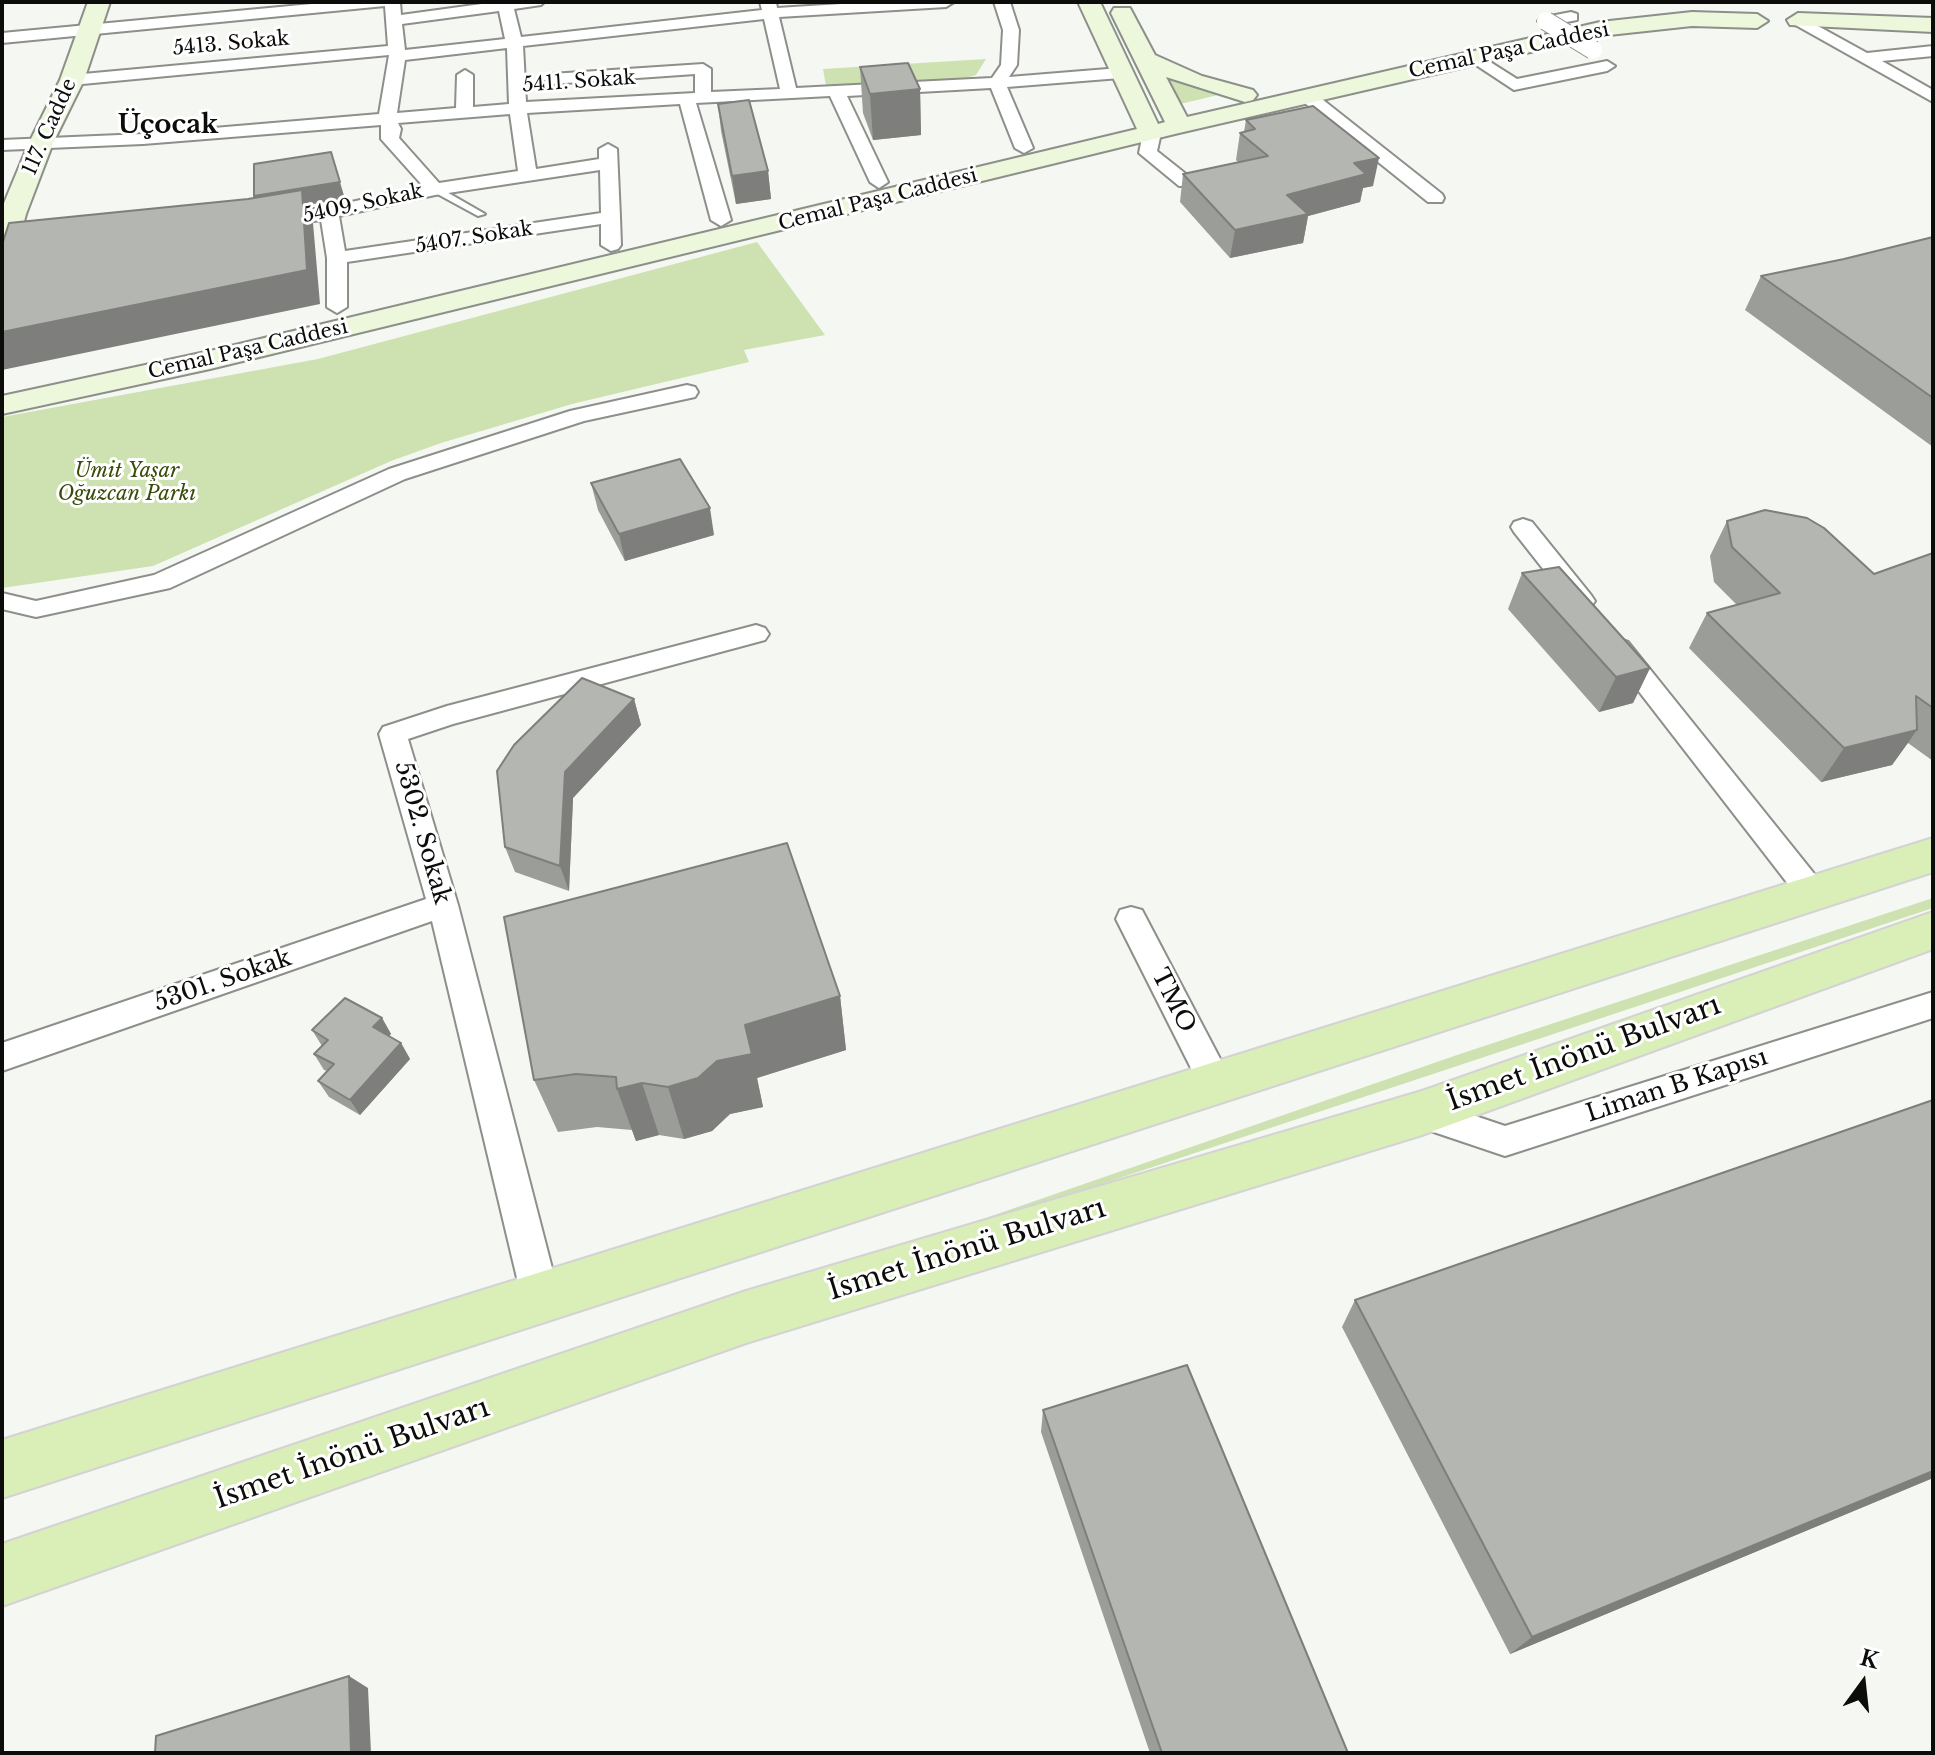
<!DOCTYPE html>
<meta charset="utf-8">
<style>
body{margin:0}
#map{position:relative;width:1935px;height:1755px;overflow:hidden;background:#f5f7f2;font-family:"Libre Baskerville",serif}
canvas{display:block}
.frame{position:absolute;inset:0;border:4px solid #0c0c0b;pointer-events:none}
.north{position:absolute;left:1823px;top:1643px;width:80px;height:80px;-webkit-text-stroke:6px #fff;paint-order:stroke;rotate:15deg;font-size:22px;font-weight:700;line-height:32px;text-align:center;color:#0c0c0b}
.north::after{content:'';display:block;margin:auto;width:28px;height:36px;background:#0c0c0b;clip-path:polygon(50% 0,100% 100%,50% 72%,0 100%)}
</style>
<div id="map">
<canvas width="1935" height="1755"></canvas>
<div class="frame"></div>
<div class="north">K</div>
</div>
<script>
const c = document.querySelector('canvas').getContext('2d');
c.lineJoin = 'round';
function fillPath(path, color) { c.fillStyle = color; c.fill(path, 'evenodd'); }
const toPath = rows => new Path2D(rows.map(r => 'M' + r).join(''));
function strokePath(path, color, width, dash) { c.strokeStyle = color; c.lineWidth = width; c.lineCap = dash ? 'butt' : 'round'; c.setLineDash(dash || []); c.stroke(path); }
function write(font, color, halo, rows, align = 'center') {
  c.font = font + ' "Libre Baskerville",serif'; c.lineWidth = 6; c.setLineDash([]); c.textBaseline = 'middle'; c.strokeStyle = halo; c.fillStyle = color; for (const [text, x, y, turn = 0] of rows) {
    c.save(); c.translate(x, y); c.rotate((+turn || 0) * Math.PI / 180); c.textAlign = isNaN(turn) ? turn : align; if (halo) c.strokeText(text, 0, 0); c.fillText(text, 0, 0); c.restore();
  }
}
fillPath(toPath([
 [986,59,976,75,967,78,826,86,823,69],
 [1158,68,1218,95,1176,105],
 [757,242,825,335,744,350,749,362,572,404,441,443,391,461,153,566,2,588,2,417,318,359],
 [1933,898,1933,908,2,1549,2,1542,867,1259,1460,1054]
]), '#cee1b1');
const lane = toPath([
 [432,187,438,187,485,214,478,216,432,191,432,187]
]);
const street = toPath([
 [333,2,400,2,401,15,496,2,544,2,541,5,514,9,521,37,762,10,760,2,776,2,777,8,873,2,954,2,946,7,779,17,796,88,992,78,1001,65,1003,30,994,2,1010,2,1019,30,1017,65,1009,77,1120,68,1128,73,1120,78,1007,87,1033,148,1024,153,1015,148,991,88,847,96,888,182,879,188,870,182,830,96,696,103,731,220,721,226,711,220,680,104,527,113,536,169,599,159,599,149,608,144,617,149,620,217,621,245,618,249,611,251,601,245,601,224,347,262,347,307,337,313,327,307,327,258,321,220,270,227,260,221,270,215,329,207,423,186,381,139,381,125,143,144,2,150,2,140,143,134,379,114,389,55,72,85,64,80,72,75,388,46,385,6,2,43,2,33,333,2],
 [499,11,505,39,405,50,402,24,499,11],
 [764,19,780,89,711,92,711,69,703,64,551,74,543,79,551,84,695,74,695,93,526,102,523,46,764,19],
 [507,48,509,104,473,107,473,75,465,70,457,75,456,108,397,113,405,60,507,48],
 [510,114,518,171,439,183,399,138,401,129,398,123,510,114],
 [600,170,601,213,345,251,339,216,435,195,600,170],
 [1571,12,1577,14,1577,20,1546,26,1538,21,1540,18,1571,12],
 [1798,15,1867,53,1933,46,1933,56,1882,61,1933,90,1933,102,1792,23,1790,20,1798,15],
 [1476,53,1517,79,1607,61,1615,66,1607,71,1514,90,1470,61,1470,55,1476,53],
 [1307,91,1313,92,1442,194,1444,198,1442,202,1428,202,1301,100,1299,96,1307,91],
 [1152,128,1161,133,1157,151,1191,178,1194,182,1191,186,1179,186,1139,153,1143,133,1152,128],
 [687,385,695,387,698,392,695,397,584,421,405,479,170,588,36,617,2,609,2,593,36,601,154,575,389,469,570,411,687,385],
 [1523,519,1532,522,1591,595,1595,601,1591,607,1582,609,1573,607,1514,532,1511,527,1514,522,1523,519],
 [756,625,765,628,769,634,765,640,453,724,408,739,458,905,560,1299,554,1312,541,1317,528,1312,522,1299,432,921,2,1071,2,1043,426,899,379,734,383,727,447,706,756,625],
 [1619,639,1628,642,1824,886,1828,894,1824,902,1813,906,1802,902,1610,654,1606,648,1610,642,1619,639],
 [1131,907,1142,910,1227,1072,1232,1082,1227,1092,1215,1096,1203,1092,1116,919,1120,910,1131,907],
 [1933,992,1933,1018,1505,1156,1410,1124,1405,1113,1410,1102,1422,1098,1505,1126,1933,992]
]);
const secondary = toPath([
 [88,2,110,2,84,80,53,143,26,214,16,253,12,259,2,261,2,208,29,143,60,80,88,2],
 [1078,2,1100,2,1158,124,1165,122,1111,13,1114,8,1130,8,1155,55,1202,76,1253,90,1257,95,1253,100,1245,102,1166,77,1187,117,1600,22,1692,12,1757,14,1768,21,1757,28,1692,26,1600,36,1179,133,210,369,2,414,2,396,210,351,1137,129,1078,2],
 [1798,13,1933,18,1933,32,1790,25,1787,20,1798,13]
]);
const primary = toPath([
 [1933,838,1933,872,2,1498,2,1440,1933,838],
 [1933,912,1933,949,1422,1135,746,1343,2,1606,2,1544,746,1291,1422,1091,1933,912]
]);
strokePath(lane, '#8d8f8a', 4);
strokePath(street, '#8d8f8a', 4);
strokePath(secondary, '#8d8f8a', 4);
strokePath(primary, '#d3d3d3', 4);
fillPath(lane, '#fff');
fillPath(street, '#fff');
fillPath(secondary, '#ecf7db');
fillPath(primary, '#daefb7');
const streetBridge = toPath([
 [1546,21,1593,50]
]);
strokePath(streetBridge, '#8d8f8a', 20, []);
strokePath(streetBridge, '#fff', 18);
fillPath(toPath([
 [860,67,920,89,921,135,873,140,863,113],
 [718,104,768,171,771,199,736,204,721,131],
 [1246,120,1373,186,1363,188,1360,202,1308,216,1303,243,1230,258,1180,202,1183,174,1238,162,1236,160,1240,133,1244,132],
 [1933,237,1933,447,1745,310,1761,276,1844,259],
 [591,483,714,535,625,561,598,510],
 [1727,521,1874,574,1933,553,1933,761,1908,743,1892,765,1821,782,1689,648,1707,613,1737,605,1714,582,1710,556],
 [1522,573,1650,668,1633,703,1599,712,1508,609],
 [634,699,641,725,573,798,569,891,515,872,505,847],
 [840,996,846,1050,757,1078,763,1107,730,1114,712,1131,684,1139,659,1135,636,1141,632,1130,597,1127,558,1132,534,1080],
 [382,1018,391,1034,389,1036,401,1043,410,1059,360,1115,329,1097,318,1081,327,1071,324,1070,314,1054,322,1046,312,1030],
 [1355,1300,1933,1478,1510,1654,1342,1327],
 [1043,1410,1348,1753,1150,1753,1041,1432]
]), '#9b9d98');
fillPath(toPath([
 [920,89,921,135,873,140,870,94],
 [331,152,345,199,307,205,313,223,320,304,2,370,2,332,261,213,254,196],
 [1379,158,1373,186,1363,188,1360,202,1308,216,1303,243,1230,258,1235,230,1287,195,1354,163],
 [768,171,771,199,736,204,732,176],
 [710,508,714,535,625,561,619,534],
 [1650,668,1633,703,1599,712,1616,677],
 [634,699,641,725,573,798,569,891,560,866,565,772],
 [1917,730,1892,765,1821,782,1844,748],
 [840,996,846,1050,757,1078,763,1107,730,1114,712,1131,684,1139,668,1087,717,1061,745,1025],
 [382,1018,391,1034,382,1044,373,1027],
 [401,1043,410,1059,360,1115,350,1100],
 [642,1083,659,1135,636,1141,617,1089],
 [1933,1471,1933,1478,1510,1654,1532,1637],
 [349,1676,368,1688,371,1753,351,1753]
]), '#7e7f7c');
const building = toPath([
 [908,63,920,89,870,94,860,67,908,63],
 [749,100,768,171,732,176,718,104,749,100],
 [1313,106,1379,158,1354,163,1366,174,1287,195,1308,214,1235,230,1183,174,1268,156,1240,133,1255,129,1246,120,1313,106],
 [331,152,340,182,254,196,254,164,331,152],
 [302,190,307,270,2,332,2,245,9,223,248,199,302,190],
 [1933,237,1933,398,1761,276,1844,259,1933,237],
 [680,459,710,508,619,534,591,483,680,459],
 [1765,510,1807,518,1824,528,1874,574,1933,553,1933,708,1916,696,1917,730,1844,748,1707,613,1780,593,1732,547,1727,521,1765,510],
 [1559,567,1650,668,1616,677,1522,573,1559,567],
 [582,678,634,699,565,772,560,866,505,847,497,771,514,745,582,678],
 [787,843,840,996,745,1025,752,1054,717,1061,698,1078,668,1087,642,1083,617,1089,616,1077,576,1074,534,1080,504,917,787,843],
 [345,998,382,1018,373,1027,401,1043,350,1100,318,1081,334,1064,314,1054,328,1040,312,1030,345,998],
 [1933,1100,1933,1471,1532,1637,1355,1300,1933,1100],
 [1187,1365,1348,1753,1162,1753,1043,1410,1187,1365],
 [349,1676,351,1753,155,1753,156,1736,349,1676]
]);
fillPath(building, '#b4b6b1');
strokePath(building, '#7e7f7c', 2);
write('20px', '#0c0c0b', '#fff', [
 ["5413. Sokak",231,44,-5],
 ["Cemal Paşa Caddesi",1509,51,-12],
 ["5411. Sokak",579,82,-4],
 ["117. Cadde",50,127,-66],
 ["Cemal Paşa Caddesi",878,200,-14],
 ["5409. Sokak",363,204,-12],
 ["5407. Sokak",474,238,-9],
 ["Cemal Paşa Caddesi",248,350,-13]
]);
write('italic 20px', '#394c09', '#fff', [
 ["Ümit Yaşar",127,471],
 ["Oğuzcan Parkı",127,494]
]);
write('24px', '#0c0c0b', '#fff', [
 ["5302. Sokak",422,833,74],
 ["5301. Sokak",223,981,-19],
 ["TMO",1173,1001,63],
 ["Liman B Kapısı",1677,1086,-18]
]);
write('bold 26px', '#0c0c0b', '#fff', [
 ["Üçocak",168,126]
]);
write('28px', '#0c0c0b', '#fff', [
 ["İsmet İnönü Bulvarı",1584,1054,-20],
 ["İsmet İnönü Bulvarı",967,1250,-17],
 ["İsmet İnönü Bulvarı",352,1454,-19]
]);
</script>
